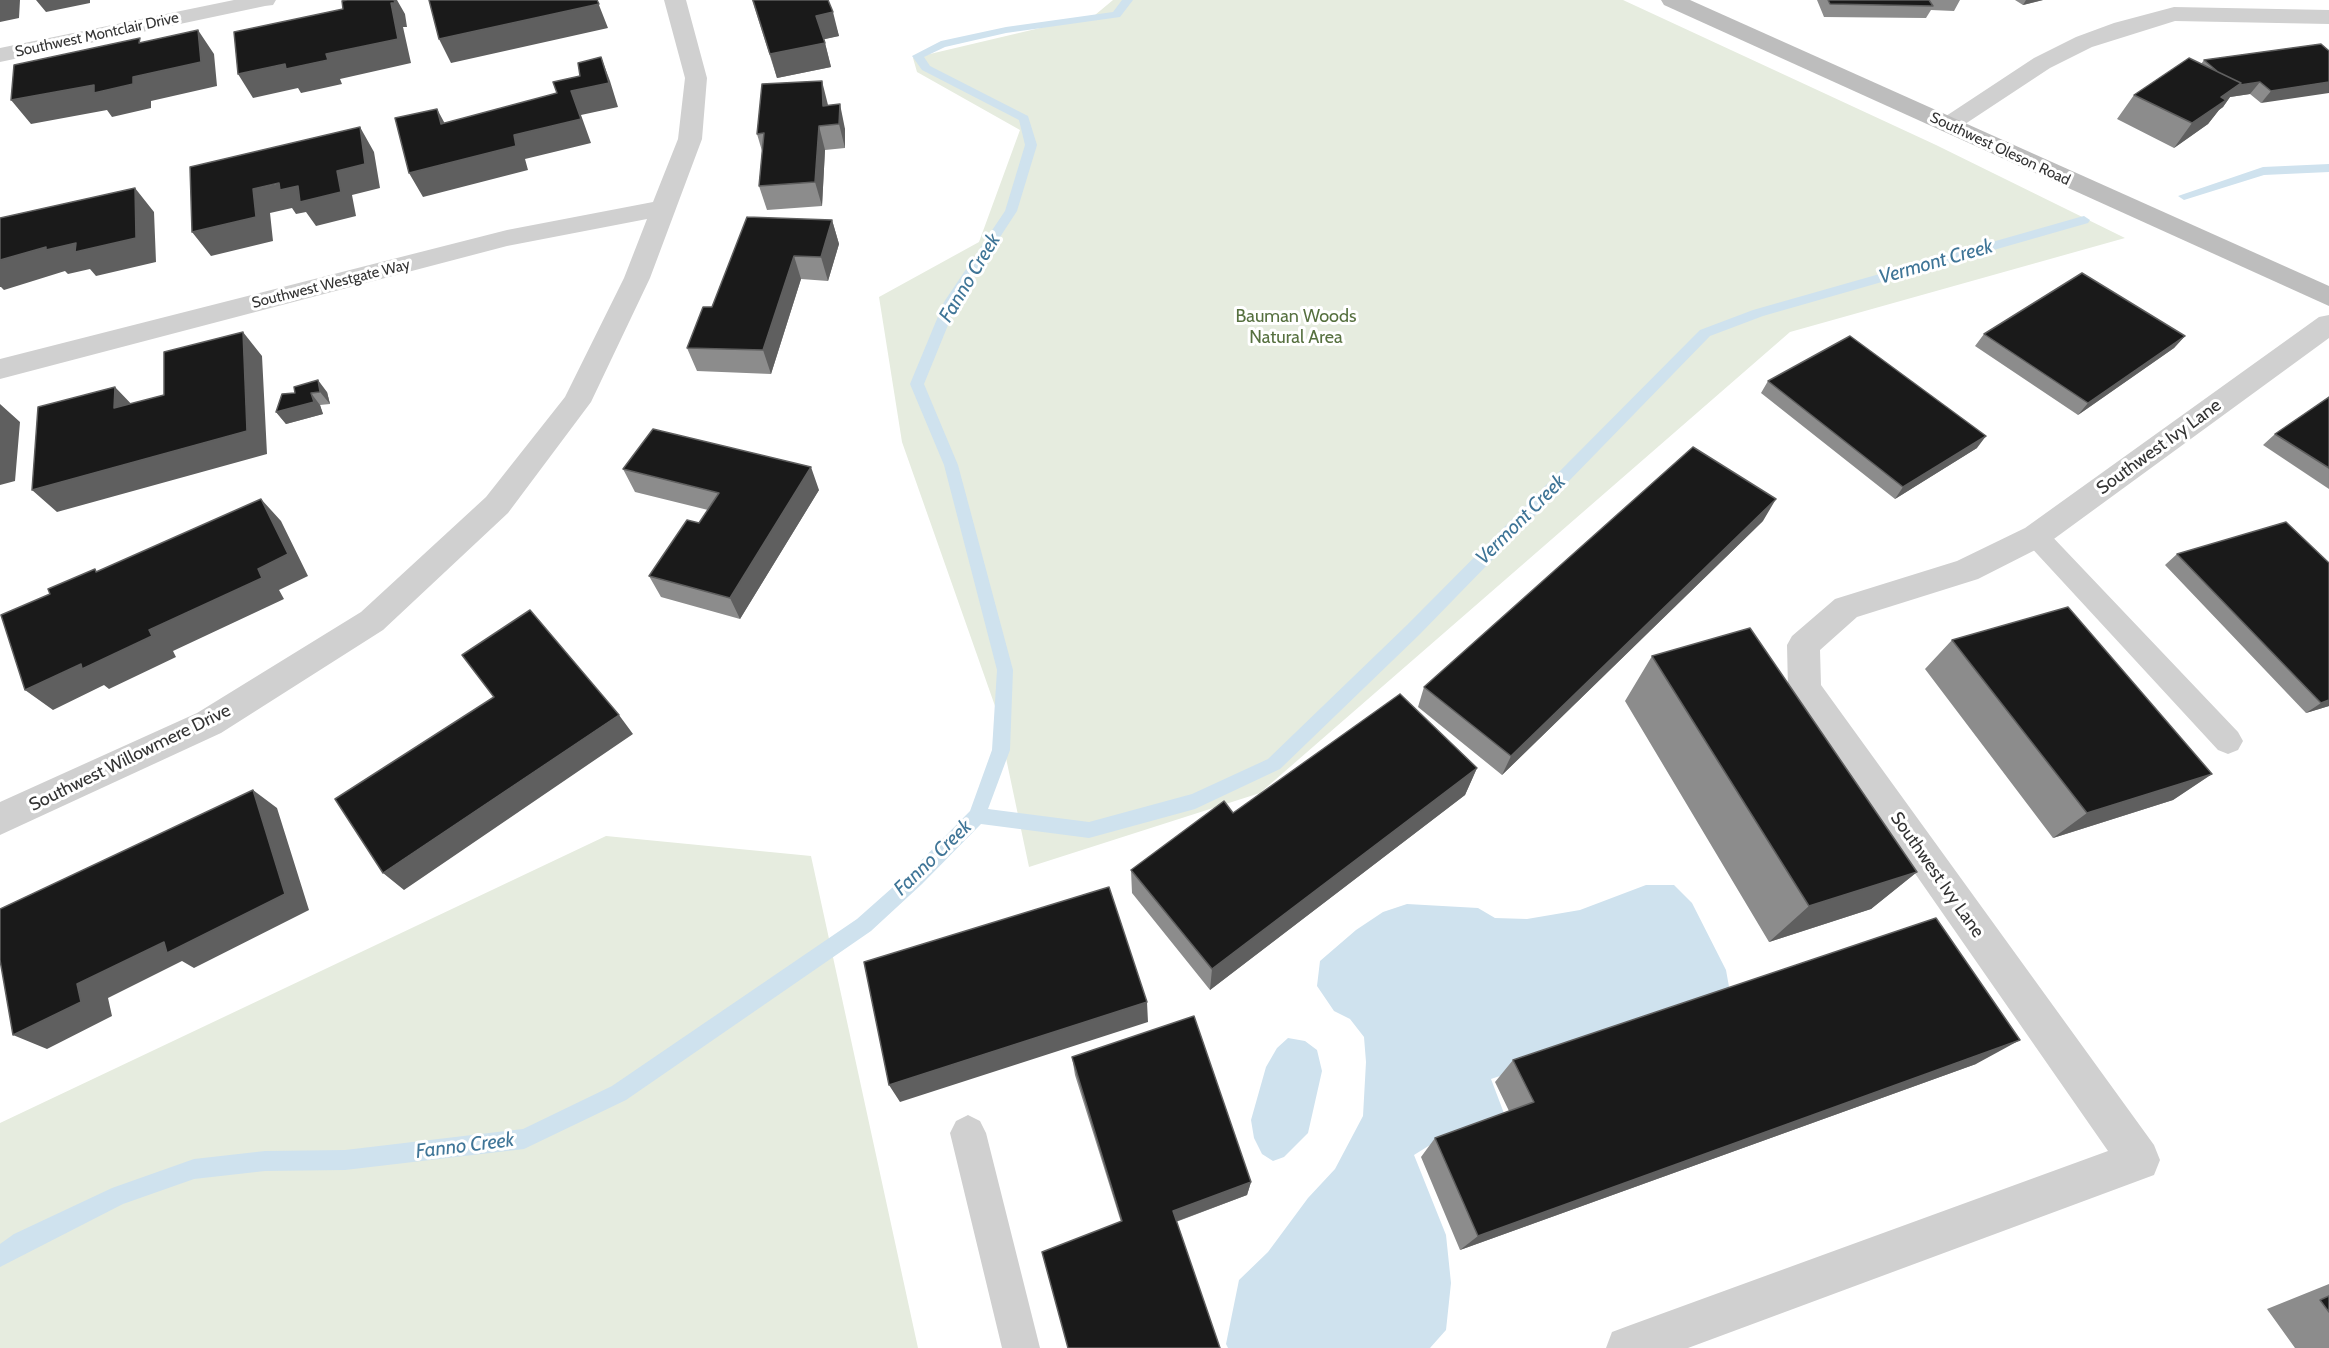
<!DOCTYPE html>
<style>
body{margin:0}
canvas{display:block;background:#fff}
</style>
<canvas width="2329" height="1348"></canvas>
<script>
const c = document.querySelector('canvas').getContext('2d');
c.lineJoin = 'round';
function fillPath(path, color) { c.fillStyle = color; c.fill(path, 'evenodd'); }
const toPath = rows => new Path2D(rows.map(r => 'M' + r).join(''));
function strokePath(path, color, width, dash) { c.strokeStyle = color; c.lineWidth = width; c.lineCap = dash ? 'butt' : 'round'; c.setLineDash(dash || []); c.stroke(path); }
function write(font, color, halo, rows, align = 'center') {
  c.font = font + ' Cabin,sans-serif'; c.lineWidth = 6; c.setLineDash([]); c.textBaseline = 'middle'; c.strokeStyle = halo; c.fillStyle = color; for (const [text, x, y, turn = 0] of rows) {
    c.save(); c.translate(x, y); c.rotate((+turn || 0) * Math.PI / 180); c.textAlign = isNaN(turn) ? turn : align; if (halo) c.strokeText(text, 0, 0); c.fillText(text, 0, 0); c.restore();
  }
}
fillPath(toPath([
 [1113,0,1623,0,1936,145,2125,238,1790,332,1260,793,1029,867,995,706,902,442,879,297,979,242,1020,130,917,72,913,58,1095,15],
 [606,836,811,856,918,1348,0,1348,0,1123]
]), '#e6ecdf');
fillPath(toPath([
 [1646,885,1674,885,1692,903,1726,970,1731,998,1491,1079,1505,1116,1438,1140,1414,1155,1446,1235,1451,1283,1446,1330,1430,1348,1228,1348,1226,1344,1239,1280,1268,1252,1308,1198,1335,1169,1363,1116,1366,1062,1364,1037,1350,1019,1334,1011,1317,986,1320,961,1356,930,1383,912,1407,904,1478,908,1495,918,1527,919,1580,910],
 [1288,1038,1305,1041,1317,1050,1322,1071,1308,1133,1284,1157,1273,1161,1262,1154,1254,1138,1251,1120,1266,1067,1277,1048]
]), '#cfe2ee');
fillPath(toPath([
 [1122,0,1133,0,1120,17,1006,33,945,47,924,57,930,66,1028,116,1037,145,1017,211,957,303,924,384,958,465,1013,670,1010,750,988,809,1089,822,1192,794,1268,759,1407,625,1700,330,1753,310,2080,217,2084,216,2090,220,2088,223,1763,316,1710,336,1419,635,1280,769,1195,809,1089,838,981,824,922,884,871,931,626,1100,524,1149,345,1170,265,1171,194,1179,123,1204,0,1267,0,1244,14,1234,112,1188,194,1159,265,1151,345,1150,523,1129,612,1086,857,919,910,872,970,811,992,750,997,670,944,465,910,384,944,302,1005,211,1025,145,1019,120,922,70,912,56,941,41,1006,27,1113,12,1122,0],
 [2329,164,2329,172,2264,175,2184,200,2178,196,2263,167,2329,164]
]), '#cfe2ee');
fillPath(toPath([
 [2036,526,2045,529,2238,732,2243,741,2238,750,2228,754,2218,750,2027,543,2023,536,2027,529,2036,526],
 [968,1115,980,1121,986,1133,1040,1348,1002,1348,950,1133,956,1121,968,1115]
]), '#d0d0d0');
fillPath(toPath([
 [234,0,276,0,273,5,265,6,0,62,0,48,234,0],
 [664,0,686,0,707,78,702,139,650,278,591,402,508,513,383,630,221,733,0,835,0,802,197,713,361,612,486,497,565,397,624,278,647,219,507,246,0,379,0,359,507,230,653,202,678,139,685,78,664,0],
 [2174,7,2329,10,2329,24,2175,21,2092,47,2050,68,1956,130,1948,132,1940,130,1936,125,1940,120,2034,58,2076,37,2114,23,2174,7],
 [2329,315,2329,338,2047,544,1978,579,1857,617,1820,650,1821,685,2154,1145,2160,1160,2154,1175,1688,1348,1606,1348,1612,1332,1628,1326,2108,1151,1793,698,1788,688,1787,645,1792,636,1835,599,1957,561,2025,528,2319,317,2329,315]
]), '#d0d0d0');
fillPath(toPath([
 [1661,0,1690,0,2329,286,2329,306,1664,5,1661,0]
]), '#bdbdbd');
fillPath(toPath([
 [752,0,828,0,839,36,824,39,831,67,777,78],
 [1817,0,1960,0,1954,11,1931,10,1926,18,1824,17],
 [2015,0,2043,0,2023,5],
 [2321,44,2261,103,2250,94,2230,97,2223,107,2219,110,2208,124,2174,148,2117,119,2134,95,2201,64,2204,60],
 [828,105,845,129,845,148,825,150,822,206,767,210,759,186,762,151,757,134],
 [832,220,839,244,828,281,801,279,771,374,697,371,687,348,712,307],
 [1984,334,2185,336,2174,348,2078,415,1975,346],
 [1768,381,1977,448,1895,499,1761,393],
 [327,392,330,404,320,405,323,414,286,424,276,412,282,394],
 [2329,397,2329,489,2263,445,2275,434],
 [623,469,819,490,740,619,661,597,649,576,699,523,708,510,635,492],
 [1763,521,1502,775,1418,707,1424,687],
 [2177,554,2329,706,2306,713,2165,565],
 [1952,640,2212,774,2173,800,2053,838,1925,669],
 [1652,656,1917,872,1871,909,1769,942,1625,701],
 [1477,768,1465,795,1210,990,1132,893,1131,870,1233,813],
 [1072,1057,1251,1182,1247,1195,1176,1222,1121,1222,1075,1075],
 [1513,1060,1976,1064,1460,1250,1421,1157,1435,1138,1509,1111,1495,1082],
 [2329,1284,2329,1348,2295,1348,2267,1309]
]), '#8c8c8c');
fillPath(toPath([
 [0,0,20,0,19,18,0,22],
 [36,0,90,0,90,3,46,12],
 [394,0,397,0,405,14,407,27,403,27,411,63,340,79,342,84,301,93,298,88,253,98,238,74,391,3],
 [597,0,608,28,451,63,439,39],
 [2026,0,2043,0,2023,5],
 [833,12,839,36,821,40,816,16],
 [198,30,214,54,217,86,151,101,151,108,112,117,107,110,31,124,11,100],
 [825,43,831,67,777,78,770,54],
 [601,57,610,81,618,107,581,115,591,143,525,159,528,170,423,197,409,173,514,135,571,91],
 [822,81,828,105,828,125,823,106],
 [2260,82,2250,94,2230,97,2223,107,2219,110,2208,124,2174,148,2192,123,2221,97,2241,83],
 [2329,82,2329,93,2261,103,2271,91],
 [840,104,845,129,845,148,839,124],
 [437,109,450,133,441,124],
 [819,126,825,150,822,206,815,182],
 [360,127,374,152,380,188,352,195,356,216,316,226,306,212,296,214,292,208,270,213,273,241,211,256,192,232,253,189,337,171],
 [135,188,154,212,156,262,96,276,90,269,68,274,65,271,4,290,1,287,0,287,0,260],
 [832,220,839,244,828,281,821,257],
 [794,256,801,279,771,374,763,350],
 [243,332,262,356,267,454,57,512,32,490,247,431],
 [2185,336,2174,348,2078,415,2088,403],
 [318,380,327,392,330,404,320,392],
 [115,387,137,410,114,408],
 [311,393,320,405,323,414,286,424,276,412],
 [0,404,20,422,15,481,0,485],
 [1986,436,1977,448,1895,499,1903,487],
 [811,467,819,490,740,619,730,598],
 [261,499,281,521,308,576,279,590,284,599,173,651,176,657,109,689,104,685,53,710,25,690,149,630,258,569],
 [1776,499,1763,521,1502,775,1511,756],
 [2329,700,2329,706,2306,713,2321,703],
 [619,715,633,734,404,890,383,873],
 [1477,768,1465,795,1210,990,1212,969],
 [2212,774,2173,800,2053,838,2087,813],
 [253,790,277,808,309,910,194,968,182,961,108,998,112,1016,47,1049,13,1035],
 [1917,872,1871,909,1769,942,1809,906],
 [1147,1002,1148,1022,900,1102,889,1085],
 [2020,1040,1976,1064,1460,1250,1478,1236],
 [1251,1182,1247,1195,1172,1223,1173,1211]
]), '#5f5f5f');
const building = toPath([
 [347,0,394,0,395,3,391,3,398,39,326,54,328,60,286,69,285,64,238,74,234,32,343,9,342,1,347,0],
 [429,0,597,0,599,4,439,39,429,0],
 [753,0,828,0,833,12,816,16,825,43,770,54,753,0],
 [1828,0,1929,0,1933,6,1830,4,1828,0],
 [198,30,201,62,133,77,133,84,94,93,94,85,11,100,14,65,140,38,139,43,198,30],
 [2321,44,2329,51,2329,82,2271,91,2260,82,2240,85,2241,83,2218,72,2204,60,2321,44],
 [601,57,609,83,571,91,581,119,514,135,516,146,409,173,395,118,437,109,441,124,557,93,553,82,580,76,578,63,601,57],
 [2189,58,2241,83,2221,97,2226,100,2192,123,2134,95,2189,58],
 [822,81,823,106,840,104,839,124,819,126,815,182,759,186,764,133,757,134,762,84,822,81],
 [360,127,365,164,337,171,341,192,300,202,298,186,280,190,279,183,253,189,256,217,192,232,190,167,360,127],
 [135,188,136,238,75,252,76,243,46,250,46,247,0,260,0,218,135,188],
 [747,217,832,220,821,257,794,256,763,350,687,348,703,307,712,307,747,217],
 [2082,273,2185,336,2088,403,1984,334,2082,273],
 [243,332,247,431,32,490,38,407,115,387,114,408,164,395,164,352,243,332],
 [1850,336,1986,436,1903,487,1768,381,1850,336],
 [318,380,320,392,311,393,314,402,276,412,282,394,295,393,294,387,318,380],
 [2329,397,2329,468,2275,434,2329,397],
 [653,429,811,467,730,598,649,576,687,520,699,523,719,493,623,469,653,429],
 [1693,447,1776,499,1511,756,1424,687,1693,447],
 [261,499,288,554,258,569,262,578,149,630,152,636,82,669,81,664,25,690,1,615,50,594,48,589,95,569,96,572,261,499],
 [2286,522,2329,563,2329,700,2321,703,2177,554,2286,522],
 [2068,607,2212,774,2087,813,1952,640,2068,607],
 [530,610,619,715,383,873,335,799,494,697,462,655,530,610],
 [1750,628,1917,872,1809,906,1652,656,1750,628],
 [1400,694,1477,768,1212,969,1131,870,1224,801,1233,813,1400,694],
 [253,790,285,894,167,953,164,942,77,984,81,1002,13,1035,0,960,0,909,253,790],
 [1109,887,1147,1002,889,1085,864,962,1109,887],
 [1936,918,2020,1040,1478,1236,1435,1138,1534,1102,1513,1060,1936,918],
 [1194,1016,1251,1182,1173,1211,1220,1348,1068,1348,1042,1252,1122,1221,1072,1057,1194,1016],
 [2329,1296,2329,1312,2320,1300,2329,1296]
]);
fillPath(building, '#1a1a1a');
strokePath(building, '#5f5f5f', 1.5);
write('15px', '#333', '#fff', [
 ["Southwest Montclair Drive",97,35,-12],
 ["Southwest Oleson Road",2000,149,25],
 ["Southwest Westgate Way",331,284,-14]
]);
write('18px', '#56703f', '#fff', [
 ["Bauman Woods",1296,317],
 ["Natural Area",1296,338]
]);
write('18px', '#333', '#fff', [
 ["Southwest Ivy Lane",2159,447,-36],
 ["Southwest Willowmere Drive",130,758,-26],
 ["Southwest Ivy Lane",1937,875,55]
]);
write('italic 20px', '#3f7597', '#fff', [
 ["Vermont Creek",1936,262,-16],
 ["Fanno Creek",970,278,-59],
 ["Vermont Creek",1521,520,-45],
 ["Fanno Creek",933,858,-44],
 ["Fanno Creek",465,1146,-7]
]);
</script>
